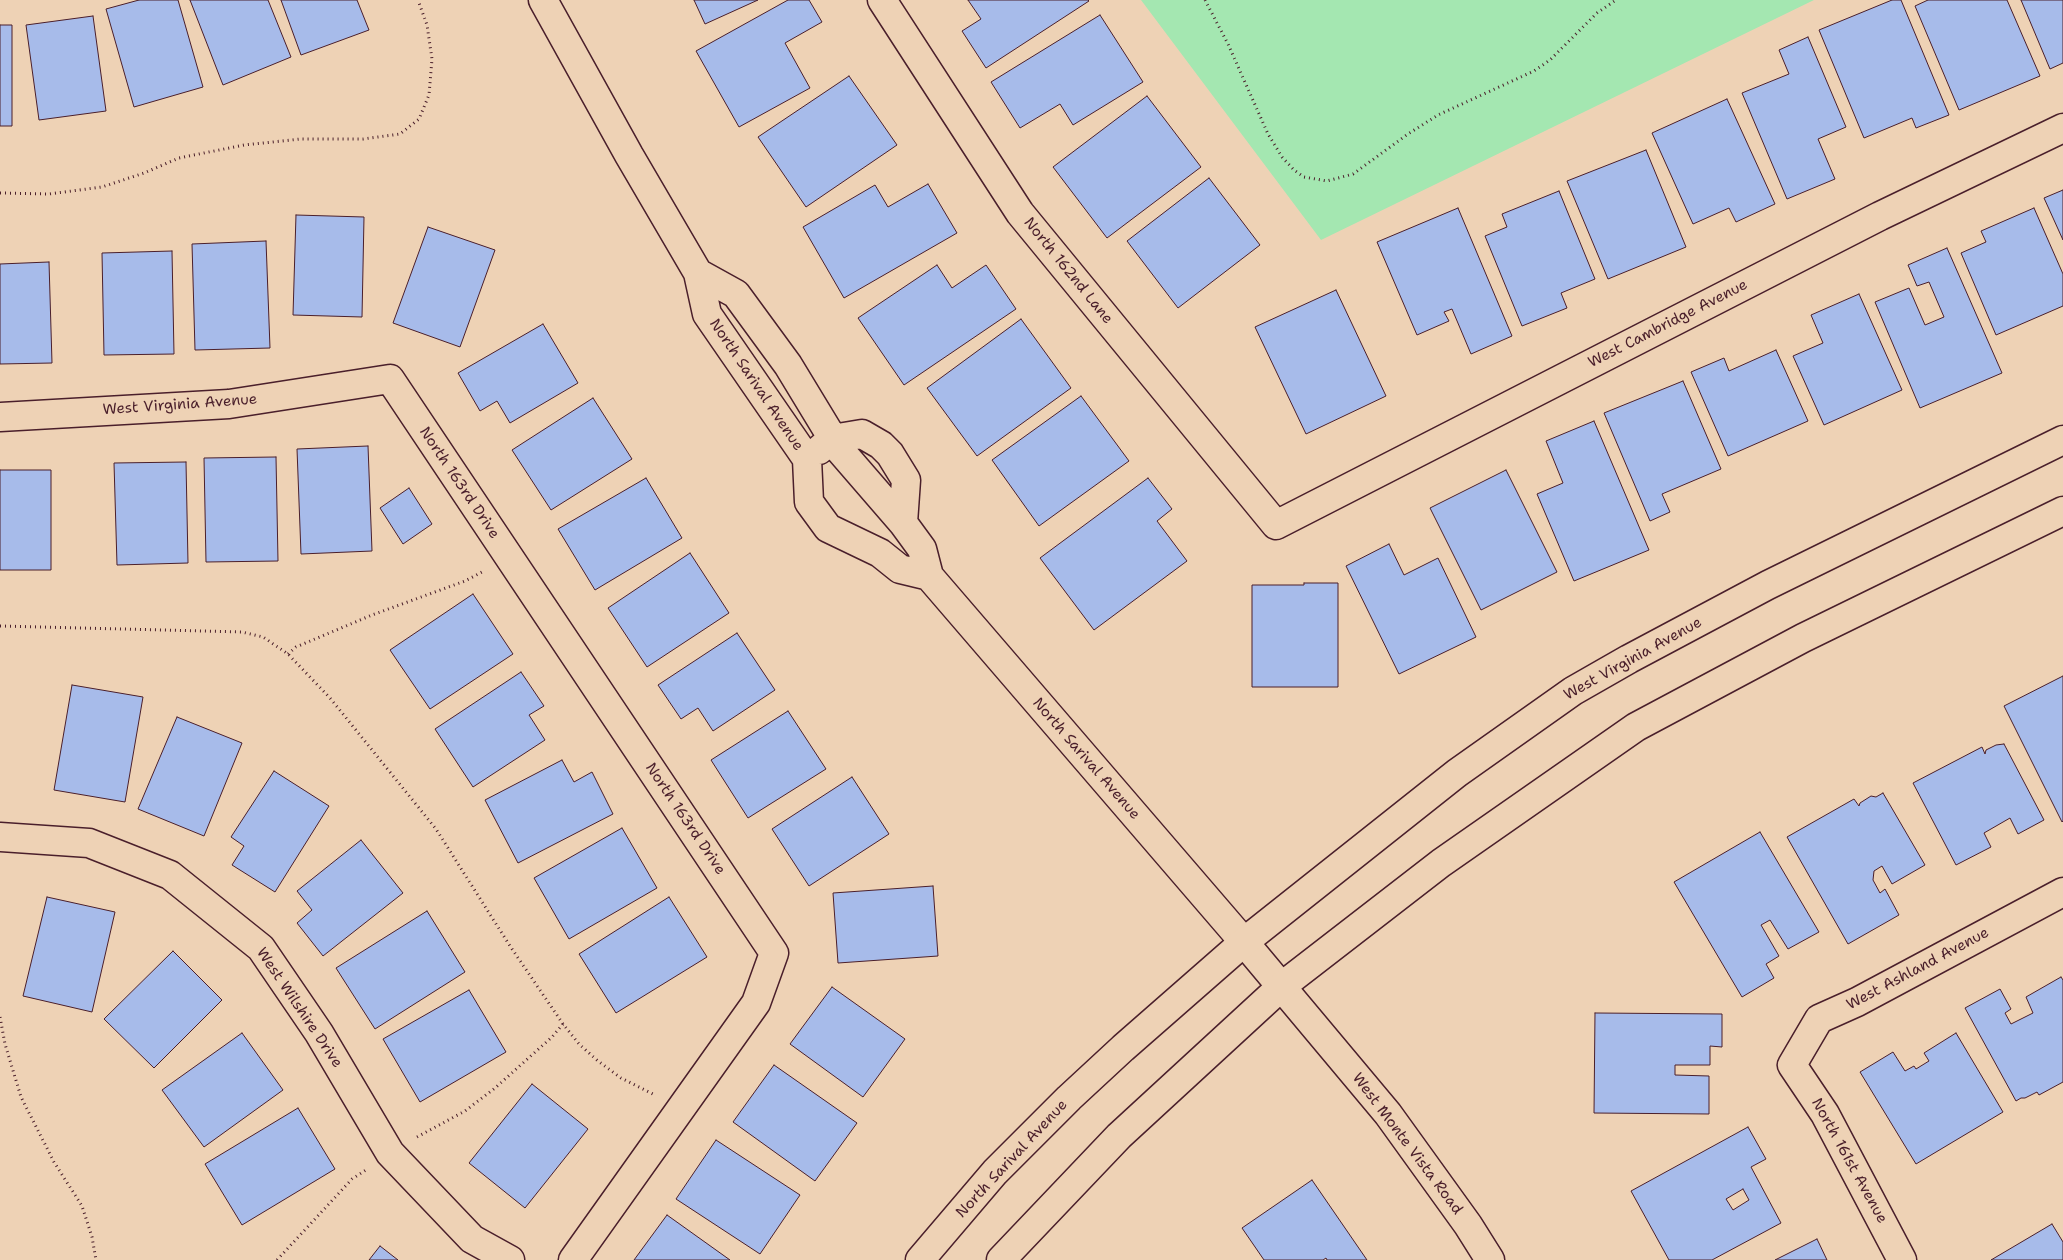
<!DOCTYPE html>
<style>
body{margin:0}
canvas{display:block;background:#eed2b5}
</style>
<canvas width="2063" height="1260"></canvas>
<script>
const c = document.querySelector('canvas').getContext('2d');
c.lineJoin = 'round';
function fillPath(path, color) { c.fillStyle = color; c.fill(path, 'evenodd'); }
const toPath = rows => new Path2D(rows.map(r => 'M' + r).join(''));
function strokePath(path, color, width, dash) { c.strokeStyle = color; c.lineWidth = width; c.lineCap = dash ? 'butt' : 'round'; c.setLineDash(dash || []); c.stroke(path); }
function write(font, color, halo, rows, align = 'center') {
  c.font = font + ' "Shantell Sans",sans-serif'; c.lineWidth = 5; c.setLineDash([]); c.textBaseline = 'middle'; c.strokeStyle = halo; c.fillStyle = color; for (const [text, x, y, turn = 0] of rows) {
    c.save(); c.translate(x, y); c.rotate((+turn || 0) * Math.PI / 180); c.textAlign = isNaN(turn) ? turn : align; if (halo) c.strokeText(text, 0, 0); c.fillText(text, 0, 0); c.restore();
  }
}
fillPath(toPath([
 [1141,0,1814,0,1321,240]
]), '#a4e7b1');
const building = toPath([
 [139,0,178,0,203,87,134,107,106,9,139,0],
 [190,0,268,0,291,57,223,85,190,0],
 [281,0,357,0,369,30,301,55,281,0],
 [694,0,758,0,705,24,694,0],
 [788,0,809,0,822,22,785,43,810,88,739,127,696,51,788,0],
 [968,0,1088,0,1089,1,986,68,962,31,981,19,968,0],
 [1892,0,1901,0,1949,115,1916,128,1912,118,1864,138,1819,30,1892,0],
 [1928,0,2007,0,2040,76,1959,110,1915,6,1928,0],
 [2021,0,2063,0,2063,63,2050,69,2021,0],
 [1100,15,1143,82,1073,125,1060,104,1020,128,991,82,1100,15],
 [93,16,106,111,39,120,26,25,93,16],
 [0,25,12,25,12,126,0,126,0,25],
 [1808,37,1846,127,1818,139,1835,179,1787,199,1742,93,1789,74,1779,50,1808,37],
 [849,76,897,145,806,207,758,137,849,76],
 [1147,96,1201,167,1107,238,1053,167,1147,96],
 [1727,99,1775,204,1736,222,1729,208,1693,224,1652,133,1727,99],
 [1646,150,1686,247,1608,279,1567,181,1646,150],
 [1209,178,1260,245,1178,308,1127,241,1209,178],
 [928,184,957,233,844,298,803,227,875,185,888,207,928,184],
 [2063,190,2063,240,2044,198,2063,190],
 [1559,191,1595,279,1561,293,1567,308,1522,326,1485,236,1507,227,1502,214,1559,191],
 [1458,208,1512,336,1471,354,1452,309,1444,312,1449,321,1417,335,1377,242,1458,208],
 [2034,208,2063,274,2063,306,1996,335,1961,253,1986,242,1981,231,2034,208],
 [296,215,364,217,362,317,293,315,296,215],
 [428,227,495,250,460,347,393,323,428,227],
 [266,241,270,348,195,350,192,244,266,241],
 [1947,248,2002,373,1920,408,1875,302,1909,288,1925,325,1944,317,1929,282,1917,286,1908,265,1947,248],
 [172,251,174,354,104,355,102,253,172,251],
 [49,262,52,363,0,364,0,264,49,262],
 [937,265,952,288,986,265,1016,309,904,385,858,318,937,265],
 [1336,290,1386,396,1306,434,1255,327,1336,290],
 [1859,294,1902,390,1824,425,1793,356,1823,343,1811,315,1859,294],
 [1021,319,1071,388,977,456,927,388,1021,319],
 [543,324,578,383,510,423,497,401,480,411,458,373,543,324],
 [1776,350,1808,421,1728,456,1691,372,1724,358,1729,371,1776,350],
 [1683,381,1721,469,1662,494,1670,512,1650,521,1604,413,1683,381],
 [1081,396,1129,461,1039,526,992,460,1081,396],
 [593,398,632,459,551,510,512,450,593,398],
 [1594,421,1649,550,1574,581,1537,494,1563,483,1546,441,1594,421],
 [368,446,372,551,301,554,297,449,368,446],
 [276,457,278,561,206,562,204,458,276,457],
 [186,462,188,563,117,565,114,463,186,462],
 [0,470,51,470,51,570,0,570,0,470],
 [1506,470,1557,572,1481,610,1430,508,1506,470],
 [646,478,682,538,595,590,558,529,646,478],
 [1148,478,1172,509,1157,521,1187,561,1094,630,1040,558,1148,478],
 [409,488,432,524,403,544,380,508,409,488],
 [1389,544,1404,575,1438,558,1476,637,1399,674,1346,566,1389,544],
 [690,553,729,613,647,667,608,608,690,553],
 [1304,583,1338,583,1338,687,1252,687,1252,585,1304,585,1304,583],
 [473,594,513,654,430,709,390,650,473,594],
 [737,633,775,690,713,731,698,708,681,719,658,685,737,633],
 [521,672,544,706,529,715,545,740,473,787,435,729,521,672],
 [2063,676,2063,821,2062,822,2004,706,2063,676],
 [72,685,143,697,125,802,54,790,72,685],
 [788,711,826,769,748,818,711,760,788,711],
 [177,717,242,743,204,836,138,809,177,717],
 [2004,744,2044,820,2018,834,2010,818,1984,833,1991,847,1956,865,1913,783,1982,747,1985,754,1986,750,1996,745,2004,744],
 [562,760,574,782,592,772,613,814,518,863,485,800,562,760],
 [274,771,329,806,275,892,232,865,244,846,231,837,274,771],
 [852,777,889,834,809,886,772,829,852,777],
 [1883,793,1925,865,1892,884,1882,866,1874,871,1873,880,1880,893,1885,889,1899,915,1848,944,1787,837,1854,799,1859,806,1860,803,1871,796,1876,797,1883,793],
 [622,828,657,888,569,939,534,878,622,828],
 [1760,832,1819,932,1788,949,1770,920,1761,925,1779,956,1766,964,1774,978,1742,997,1674,882,1760,832],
 [361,840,403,893,323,956,297,923,312,910,297,891,361,840],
 [933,886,938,956,838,963,833,893,933,886],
 [47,897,115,912,92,1012,23,996,47,897],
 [669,897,707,957,616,1013,579,954,669,897],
 [427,911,465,972,375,1029,336,968,427,911],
 [173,951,222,1000,154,1068,104,1019,173,951],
 [2061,977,2063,980,2063,1082,2039,1095,2037,1092,2025,1098,2021,1098,2016,1101,1965,1008,2000,989,2011,1009,2005,1013,2011,1024,2033,1013,2026,997,2061,977],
 [832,987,905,1039,863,1097,790,1044,832,987],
 [469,990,506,1052,420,1102,383,1039,469,990],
 [1595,1013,1722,1014,1722,1047,1710,1046,1710,1065,1675,1065,1675,1075,1709,1076,1709,1114,1594,1113,1595,1013],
 [242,1033,283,1090,204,1147,162,1090,242,1033],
 [1956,1033,2003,1112,1916,1164,1860,1072,1893,1052,1905,1071,1914,1066,1916,1069,1929,1061,1924,1053,1956,1033],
 [774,1065,857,1123,815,1181,733,1122,774,1065],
 [532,1084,588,1129,525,1208,469,1163,532,1084],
 [298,1108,335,1169,242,1225,205,1164,298,1108],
 [1748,1127,1766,1159,1751,1167,1781,1223,1712,1260,1669,1260,1631,1191,1748,1127],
 [1743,1189,1749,1200,1733,1210,1726,1199,1743,1189],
 [716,1140,800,1195,760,1254,676,1199,716,1140],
 [1312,1180,1367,1260,1327,1260,1326,1258,1323,1260,1264,1260,1242,1228,1312,1180],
 [667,1215,730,1260,634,1260,667,1215],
 [2052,1224,2063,1242,2063,1260,1991,1260,2052,1224],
 [1817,1239,1827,1260,1775,1260,1817,1239],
 [380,1246,398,1260,369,1260,380,1246]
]);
fillPath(building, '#a7bbea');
strokePath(building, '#4a1f2b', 1);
const minor = toPath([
 [543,0,629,155,698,273,707,314,807,459,809,502,828,528,880,553,900,569,929,576],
 [882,0,1020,213,1276,525,1880,216,2063,128],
 [698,273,736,294,788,365,839,449,903,523,922,549,929,576,1244,942],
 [0,417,229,404,390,379,774,953,756,1003,573,1260],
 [819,450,832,439,862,434,881,445,890,454,906,480,903,523],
 [0,837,89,843,170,875,261,948,319,1033,390,1153,472,1239,510,1260],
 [1902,1260,1825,1114,1792,1065,1819,1019,1857,1002,2063,892]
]);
const tertiary = toPath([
 [1244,942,1388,1114,1468,1225,1490,1260]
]);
const secondary = toPath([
 [920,1260,995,1172,1069,1098,1123,1048,1244,942,1457,773,1573,691,1629,659,1768,585,2063,440],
 [1001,1260,1119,1136,1282,986,1441,863,1636,727,1803,638,2063,511]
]);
strokePath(minor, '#4a1f2b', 31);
strokePath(tertiary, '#4a1f2b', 31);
strokePath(secondary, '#4a1f2b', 31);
strokePath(toPath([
 [1205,0,1228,44,1268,134,1282,157,1294,170,1304,177,1327,181,1353,174,1408,134,1438,115,1534,71,1550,60,1597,13,1616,0],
 [0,193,49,194,102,187,144,173,179,158,244,145,301,139,363,139,400,134,419,119,429,95,432,59,427,25,418,0],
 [0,626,242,632,263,637,288,654,330,698,436,829,510,946,563,1024,579,1044,598,1061,621,1078,653,1094],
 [288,654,296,647,372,615,465,581,482,572],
 [0,1017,5,1044,21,1097,54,1162,82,1206,92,1237,96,1260],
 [417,1137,465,1111,495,1088,552,1037,563,1024],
 [277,1260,352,1179,366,1170]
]), '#4a1f2b', 3, [1, 4]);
strokePath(minor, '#eed2b5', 28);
strokePath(tertiary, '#eed2b5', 28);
strokePath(secondary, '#eed2b5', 28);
write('15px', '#4a1f2b', '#eed2b5', [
 ["North 162nd Lane",1068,271,51],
 ["West Cambridge Avenue",1668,324,-27],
 ["North Sarival Avenue",756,385,56],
 ["West Virginia Avenue",180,405,-4],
 ["North 163rd Drive",459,483,56],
 ["West Virginia Avenue",1633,659,-29],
 ["North Sarival Avenue",1086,759,49],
 ["North 163rd Drive",685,819,56],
 ["West Ashland Avenue",1918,969,-28],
 ["West Wilshire Drive",299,1008,56],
 ["West Monte Vista Road",1407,1144,53],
 ["North Sarival Avenue",1012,1159,-47],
 ["North 161st Avenue",1849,1161,61]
]);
</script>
